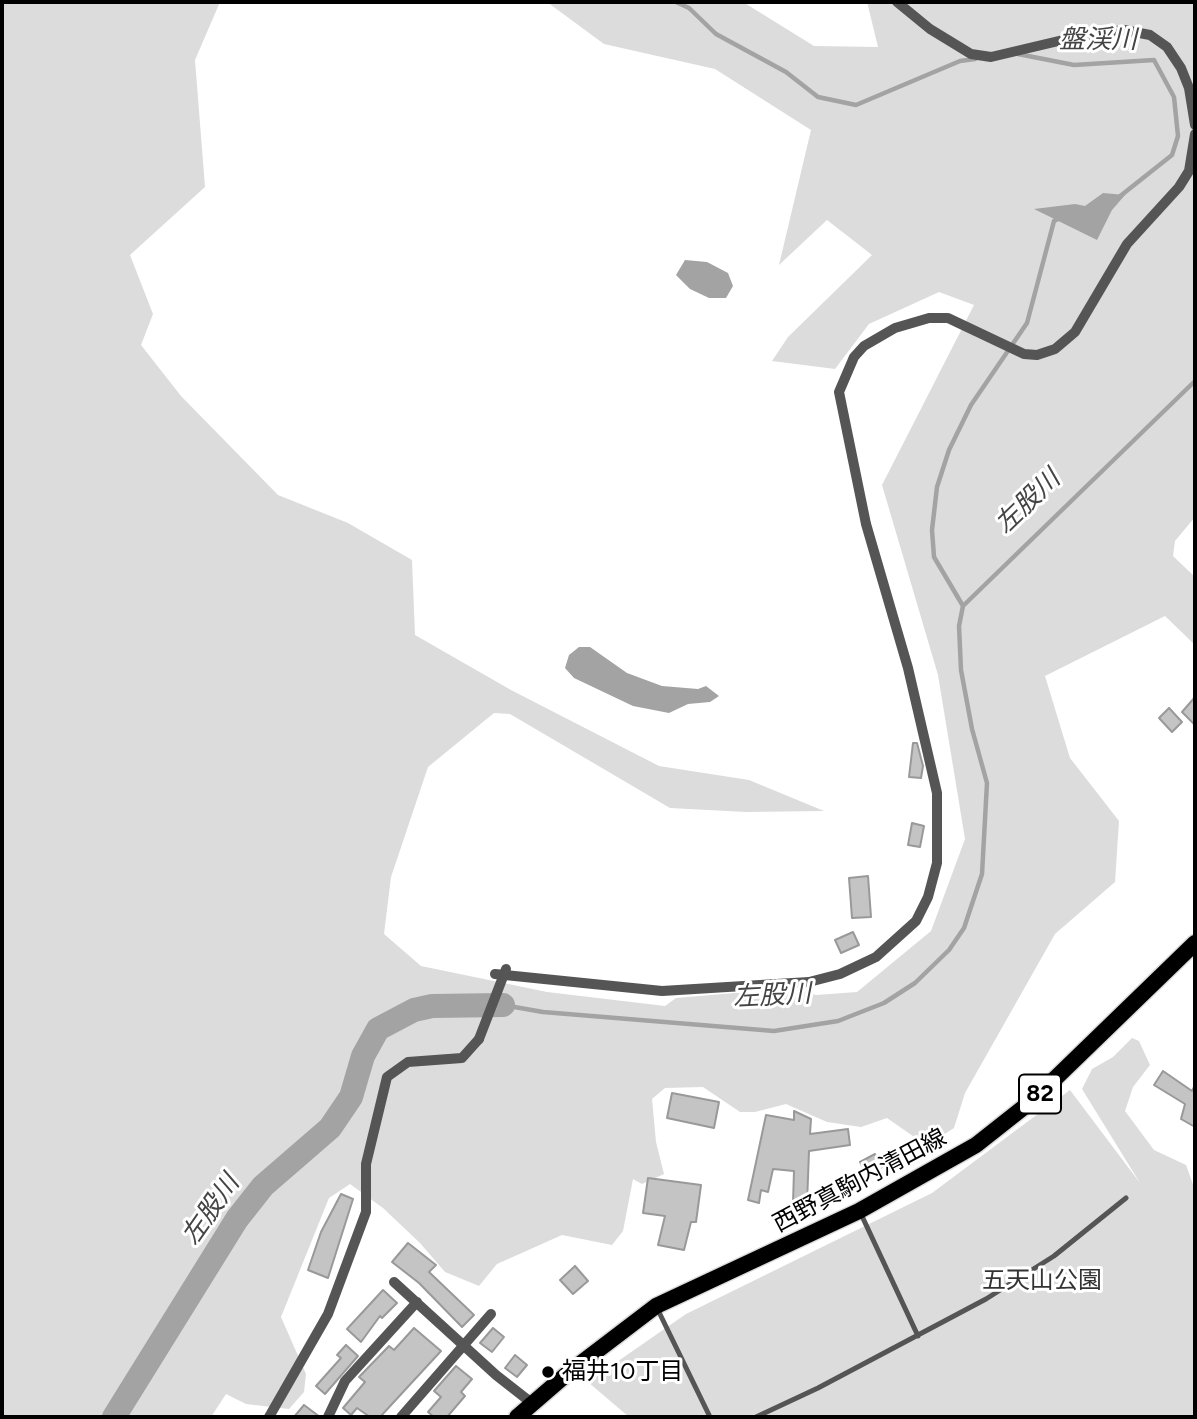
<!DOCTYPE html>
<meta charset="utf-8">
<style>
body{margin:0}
#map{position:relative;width:1197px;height:1419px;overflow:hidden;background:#fff;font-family:Figtree,sans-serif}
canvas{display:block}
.frame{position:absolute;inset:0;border:4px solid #000;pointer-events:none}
</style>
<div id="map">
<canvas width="1197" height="1419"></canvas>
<div class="frame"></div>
</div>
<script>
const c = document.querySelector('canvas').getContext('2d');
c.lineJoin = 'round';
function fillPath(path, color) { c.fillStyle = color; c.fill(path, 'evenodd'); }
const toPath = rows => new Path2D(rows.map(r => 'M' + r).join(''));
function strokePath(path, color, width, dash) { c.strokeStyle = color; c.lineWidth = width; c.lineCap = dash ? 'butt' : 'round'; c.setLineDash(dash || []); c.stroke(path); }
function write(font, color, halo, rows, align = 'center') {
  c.font = font + ' Figtree,"Noto Sans JP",sans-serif'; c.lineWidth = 6; c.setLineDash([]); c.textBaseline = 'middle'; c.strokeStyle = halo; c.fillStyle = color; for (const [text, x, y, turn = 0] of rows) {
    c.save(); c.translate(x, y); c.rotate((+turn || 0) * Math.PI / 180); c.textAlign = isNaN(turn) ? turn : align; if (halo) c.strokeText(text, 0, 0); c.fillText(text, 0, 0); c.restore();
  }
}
fillPath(toPath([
 [2,2,220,2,195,60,205,187,130,255,153,314,141,345,181,396,278,495,348,523,412,560,415,635,511,690,659,766,749,780,824,811,746,812,670,808,510,714,494,713,428,767,391,877,384,934,421,966,547,992,665,1006,676,998,793,988,816,995,857,992,931,931,965,839,938,675,882,485,974,305,939,292,869,324,835,369,772,361,788,337,872,255,827,220,779,265,811,130,715,69,604,44,547,2,743,2,814,46,878,47,867,2,1195,2,1195,517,1175,541,1173,556,1195,577,1195,645,1165,616,1045,676,1070,758,1119,821,1115,882,1055,934,965,1093,954,1128,931,1143,920,1141,887,1118,861,1127,827,1122,786,1104,755,1112,740,1112,703,1087,665,1088,652,1099,656,1142,664,1174,642,1184,633,1179,623,1231,612,1245,562,1235,497,1264,479,1286,445,1272,420,1243,383,1208,350,1184,329,1198,281,1317,306,1374,304,1392,289,1409,246,1404,226,1394,211,1417,2,1417],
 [1132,1038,1139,1041,1150,1065,1133,1087,1125,1111,1154,1150,1186,1165,1195,1190,1195,1417,629,1417,588,1382,686,1314,932,1193,1070,1090,1140,1183,1082,1089,1092,1069,1113,1057]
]), '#dcdcdc');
fillPath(toPath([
 [1103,193,1125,195,1112,210,1097,240,1034,209,1075,204,1085,206],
 [685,260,707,262,728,273,733,286,726,298,709,298,690,289,676,275],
 [579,647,590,647,627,673,662,686,698,689,706,686,719,696,710,702,688,704,669,713,633,706,574,678,565,668,569,655]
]), '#a3a3a3');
strokePath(toPath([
 [676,2,689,8,716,34,786,72,818,97,856,105,960,61,975,59],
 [1018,54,1074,65,1154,60,1174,97,1178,136,1172,155,1119,197],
 [963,606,934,557,932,530,937,487,949,450,971,405,1027,323,1054,221,1058,219],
 [503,1005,543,1012,774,1031,838,1021,884,1003,915,983,949,950,964,928,982,874,987,783,972,729,961,670,959,626,963,606,1195,381]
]), '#a3a3a3', 4.5);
strokePath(toPath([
 [114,1417,237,1219,263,1186,330,1128,351,1097,363,1056,378,1029,414,1010,432,1006,503,1005]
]), '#a3a3a3', 24);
const building = toPath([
 [1195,697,1195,725,1182,712,1195,697],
 [1169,708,1182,722,1172,732,1159,718,1169,708],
 [913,743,917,743,923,766,921,778,909,777,913,743],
 [912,823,924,826,920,847,908,845,912,823],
 [868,876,871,917,852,918,849,878,868,876],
 [853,932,859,945,841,953,835,940,853,932],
 [1163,1071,1192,1091,1195,1085,1195,1127,1181,1119,1185,1104,1154,1085,1163,1071],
 [672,1093,719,1102,714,1128,667,1118,672,1093],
 [794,1111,811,1119,810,1134,848,1129,850,1145,809,1151,807,1204,793,1203,794,1171,773,1169,768,1192,761,1190,759,1203,748,1200,766,1115,794,1120,794,1111],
 [875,1154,882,1167,867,1175,860,1162,875,1154],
 [648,1178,701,1185,696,1222,691,1222,684,1250,658,1245,665,1216,643,1213,648,1178],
 [341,1194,353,1199,328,1278,308,1270,321,1232,341,1194],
 [408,1243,436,1265,429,1272,474,1315,462,1327,419,1283,392,1262,408,1243],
 [575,1266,588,1281,573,1294,560,1280,575,1266],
 [383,1290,397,1303,382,1318,380,1316,361,1342,347,1329,383,1290],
 [414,1328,441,1351,380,1417,370,1417,357,1408,351,1415,343,1408,365,1382,359,1377,389,1346,394,1350,414,1328],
 [493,1328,504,1337,492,1352,480,1343,493,1328],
 [346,1345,358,1356,325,1394,316,1386,341,1358,337,1355,346,1345],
 [515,1355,527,1365,517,1377,505,1368,515,1355],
 [456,1366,472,1379,461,1392,465,1396,447,1417,434,1417,428,1412,441,1397,434,1391,456,1366],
 [304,1405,320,1417,294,1417,304,1405]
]);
fillPath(building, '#c4c4c4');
strokePath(building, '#999', 2);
const primary = toPath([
 [517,1417,568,1373,656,1306,859,1211,976,1145,1033,1100,1195,943]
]);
strokePath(primary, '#dbdbdb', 19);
strokePath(toPath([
 [861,1214,918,1336],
 [657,1308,710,1417],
 [756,1417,818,1388,986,1299,1054,1256,1126,1198]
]), '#555', 5);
strokePath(toPath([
 [897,2,930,29,971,54,991,57,1084,35,1124,30,1150,35,1167,47,1181,68,1189,88,1195,125],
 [495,974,662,991,809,982,840,974,876,957,916,921,928,897,937,863,937,793,908,668,866,524,839,392,854,357,864,346,895,328,929,318,948,318,1024,354,1037,355,1055,349,1075,332,1127,244,1179,187,1189,171,1195,134],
 [394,1282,496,1375,533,1404],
 [269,1417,328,1314,366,1212,366,1164,387,1077,408,1062,462,1058,479,1039],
 [328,1417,345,1381,417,1302],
 [401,1417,491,1314]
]), '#555', 10);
strokePath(primary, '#000', 16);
strokePath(toPath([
 [479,1039,506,969]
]), '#555', 10);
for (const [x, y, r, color] of [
 [548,1372,7,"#000"]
]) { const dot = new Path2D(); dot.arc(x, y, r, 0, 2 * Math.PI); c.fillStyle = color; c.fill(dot); strokePath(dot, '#fff', 2.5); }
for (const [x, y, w] of [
 [1040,1094,42]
]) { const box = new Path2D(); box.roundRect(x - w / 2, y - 19.5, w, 39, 5); c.fillStyle = '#fff'; c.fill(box); strokePath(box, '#000', 2); }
write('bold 23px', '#000', null, [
 ["82",1040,1094]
]);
write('24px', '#000', '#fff', [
 ["西野真駒内清田線",860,1181,-28]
]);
write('24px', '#333', '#fff', [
 ["五天山公園",1042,1281]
]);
write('24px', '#000', '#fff', [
 ["福井10丁目",562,1372]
], 'left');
write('italic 26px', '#444', '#fff', [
 ["盤渓川",1098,40],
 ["左股川",1028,502,-44],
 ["左股川",772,996,-3],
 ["左股川",211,1210,-55]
]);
</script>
